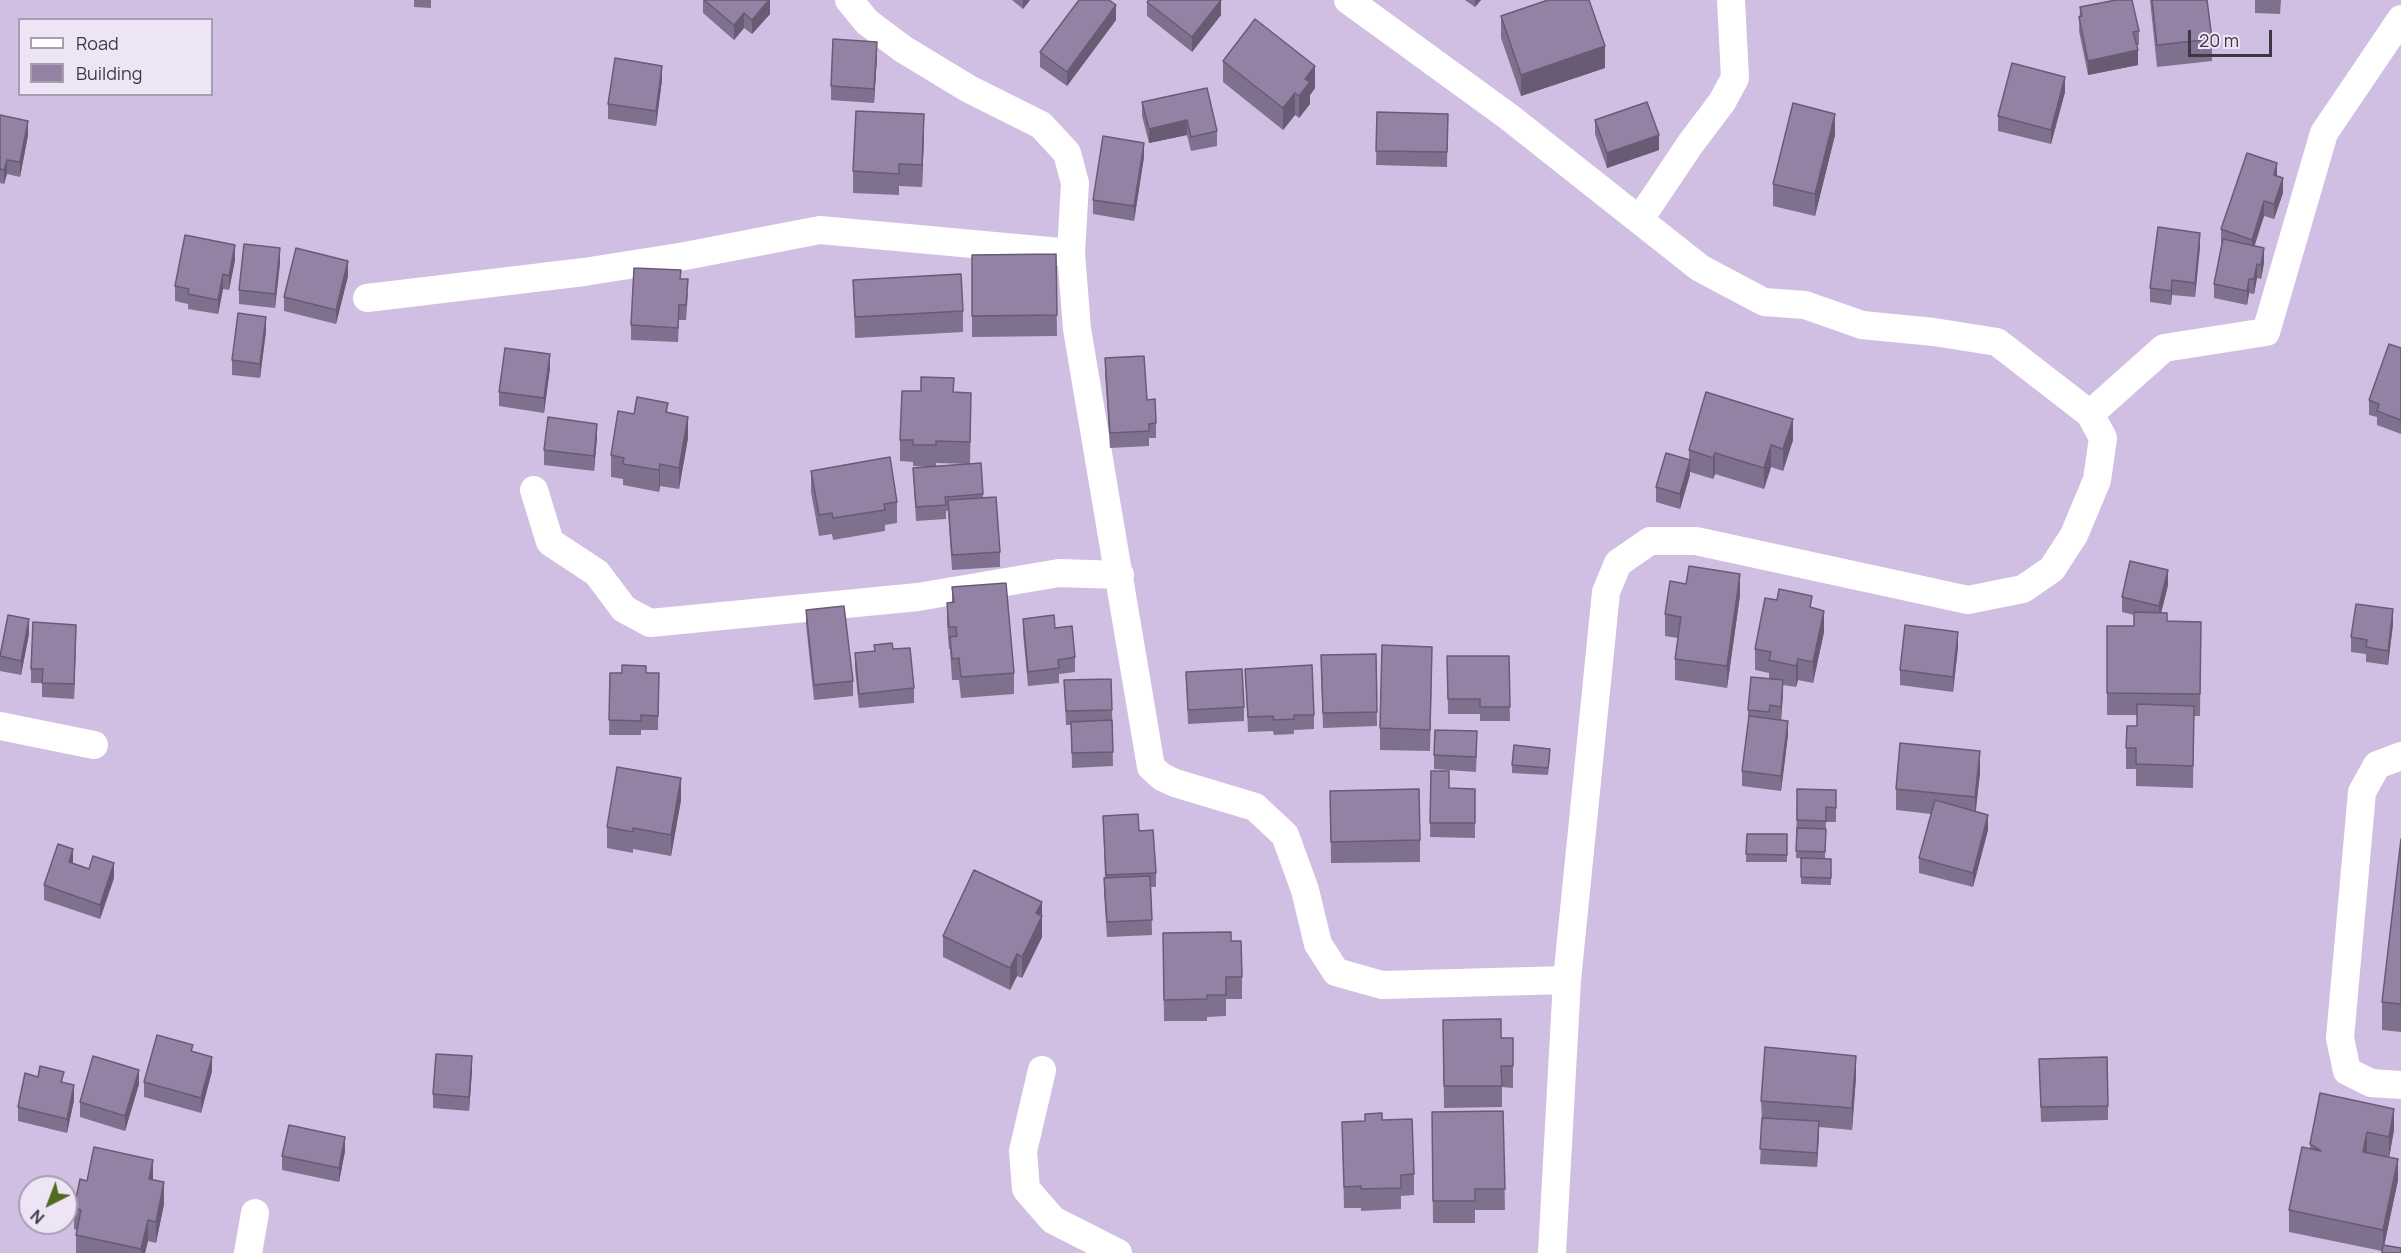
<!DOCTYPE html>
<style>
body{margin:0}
#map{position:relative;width:2401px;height:1253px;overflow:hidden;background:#d1bfe3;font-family:Manrope,sans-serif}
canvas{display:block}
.legend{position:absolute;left:18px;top:18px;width:195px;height:78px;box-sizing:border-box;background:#ede4f6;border:2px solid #a79eaf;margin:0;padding:8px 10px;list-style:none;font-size:18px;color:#3d3644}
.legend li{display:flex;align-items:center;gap:12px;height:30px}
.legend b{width:30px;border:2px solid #a79eaf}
.north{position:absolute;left:18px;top:1175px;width:60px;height:60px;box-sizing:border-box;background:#ede4f6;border:2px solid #a79eaf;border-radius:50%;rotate:222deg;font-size:16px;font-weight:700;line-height:24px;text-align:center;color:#3d3644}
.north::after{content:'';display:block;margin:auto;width:21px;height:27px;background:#4f6b1f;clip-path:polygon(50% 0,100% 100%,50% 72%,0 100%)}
.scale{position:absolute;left:2188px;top:30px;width:84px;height:27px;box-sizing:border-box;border:3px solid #3d3644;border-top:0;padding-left:8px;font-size:18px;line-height:21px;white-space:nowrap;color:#3d3644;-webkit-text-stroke:4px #ede4f6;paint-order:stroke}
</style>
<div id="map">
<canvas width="2401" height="1253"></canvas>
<ul class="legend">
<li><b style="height:8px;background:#fff"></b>Road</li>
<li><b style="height:16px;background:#9482a4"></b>Building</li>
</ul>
<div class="north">N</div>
<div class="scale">20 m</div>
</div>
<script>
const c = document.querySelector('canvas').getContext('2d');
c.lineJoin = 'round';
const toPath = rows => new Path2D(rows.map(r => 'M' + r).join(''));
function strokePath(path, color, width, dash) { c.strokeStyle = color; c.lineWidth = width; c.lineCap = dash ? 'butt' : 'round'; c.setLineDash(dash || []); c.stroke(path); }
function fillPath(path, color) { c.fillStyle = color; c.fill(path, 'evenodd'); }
strokePath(toPath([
 [849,0,867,22,903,49,969,89,1041,125,1067,153,1075,183,1071,253,1077,329,1151,767,1162,777,1175,783,1255,807,1285,835,1305,890,1318,944,1336,972,1382,985,1567,980],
 [1348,0,1509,117,1700,268,1764,302,1805,305,1862,325,1934,332,1997,342,2090,414,2103,438,2097,480,2074,535,2052,569,2023,589,1968,600,1696,541,1650,541,1618,563,1606,592,1567,980,1552,1253],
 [1640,219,1691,143,1722,102,1735,78,1731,0],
 [367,298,584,272,685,256,820,230,1071,253],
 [2090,414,2164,348,2266,332,2324,133,2401,19],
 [534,490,550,542,597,573,624,609,650,623,918,597,1059,573,1120,575],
 [0,726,94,745],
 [2401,756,2377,765,2362,792,2340,1038,2347,1071,2371,1083,2401,1085],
 [1042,1070,1023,1151,1026,1189,1053,1220,1118,1253],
 [248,1253,255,1213]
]), '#fff', 28);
fillPath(toPath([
 [414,0,431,0,431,8,414,7],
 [703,0,770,0,770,14,752,34,744,28,734,40,703,13],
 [1012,0,1030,0,1023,9],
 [1465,0,1481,0,1475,7],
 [2150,0,2207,0,2212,39,2212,61,2157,67],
 [2255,0,2281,0,2280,14,2255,13],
 [1147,2,1221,15,1192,52,1147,16],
 [2080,7,2139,31,2139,45,2137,45,2138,65,2088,75,2079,31],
 [1501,16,1605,68,1521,96,1501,38],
 [1116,20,1067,86,1040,67,1040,52],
 [877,56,874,103,831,100,831,86],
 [1223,61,1315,88,1310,95,1310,104,1299,118,1295,115,1283,130,1223,82],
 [662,80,656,126,608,119,608,104],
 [2065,92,2051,144,1998,131,1998,116],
 [1142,102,1217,131,1217,146,1191,151,1187,135,1149,143,1142,116],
 [1377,112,1448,114,1447,167,1376,165],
 [0,115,28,135,20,177,7,174,4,184,0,183],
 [1595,120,1659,150,1607,168,1595,134],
 [924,135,922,187,899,186,899,195,853,193,853,171],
 [1835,135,1815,216,1773,206,1773,184],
 [1144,157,1134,221,1093,214,1093,200],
 [2277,177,2283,193,2274,219,2264,216,2254,246,2264,263,2261,279,2257,278,2254,294,2249,293,2247,305,2214,298,2214,284,2222,244,2221,243,2221,229],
 [2200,247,2195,297,2172,295,2171,305,2150,302,2150,288],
 [1056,254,1057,336,972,337,972,255],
 [235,260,229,290,223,289,218,314,188,309,188,304,175,301,175,286],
 [280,263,275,308,239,304,239,290],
 [348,276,336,324,284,311,284,297],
 [681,279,688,294,686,320,679,320,678,342,631,340,631,325],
 [853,280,963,311,963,332,855,338],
 [266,331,260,378,232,375,232,360],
 [2401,348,2401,434,2377,425,2377,417,2369,415,2369,400],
 [1105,358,1156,423,1156,438,1149,438,1149,446,1110,448,1105,373],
 [550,368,544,413,499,406,499,392],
 [954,392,971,414,970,464,936,463,936,466,981,463,983,498,1000,552,1000,567,952,570,948,511,946,511,946,519,916,521,913,468,928,467,913,466,913,462,900,461,900,440],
 [668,413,688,438,679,489,660,486,659,492,623,485,623,479,611,477,611,455,634,414],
 [597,438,594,471,544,465,544,450],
 [1793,440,1783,471,1771,467,1764,489,1715,474,1713,479,1690,472,1680,509,1656,502,1656,487,1689,460,1689,450],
 [811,471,897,502,897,523,885,525,885,531,833,540,832,534,819,536,811,492],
 [2168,585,2161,613,2167,621,2201,622,2200,716,2194,716,2193,788,2136,786,2136,769,2126,769,2126,748,2137,726,2137,715,2107,715,2107,626,2134,626,2134,615,2122,612,2122,597],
 [952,587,1014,673,1014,694,961,698,959,680,952,680,950,649,949,649,947,624,947,603,952,602],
 [1740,595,1727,688,1675,680,1675,659,1678,638,1665,636,1665,614],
 [1812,608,1824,632,1813,683,1798,680,1796,687,1783,685,1781,720,1788,735,1781,791,1742,786,1742,771,1748,724,1748,710,1769,679,1769,673,1755,670,1755,649],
 [806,610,853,681,853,696,814,700,806,624],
 [1023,619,1055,628,1075,657,1075,672,1059,674,1059,683,1028,686,1023,633],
 [2393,624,2388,665,2366,662,2366,654,2351,652,2351,637],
 [29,634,21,675,0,671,0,653],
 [76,639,74,699,42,697,42,683,31,683,31,669],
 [1958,647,1953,692,1900,685,1900,670],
 [893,649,914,688,914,703,859,708,855,668,855,653],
 [1376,654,1377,726,1323,728,1321,670],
 [1447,656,1509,656,1510,721,1480,721,1480,714,1448,714],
 [1432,668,1430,751,1380,750,1380,728],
 [1245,669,1314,715,1314,729,1294,730,1294,734,1274,735,1273,731,1248,732],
 [1186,672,1244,707,1244,721,1188,724],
 [610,673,659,673,658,730,641,730,641,735,609,735],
 [1064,680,1112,710,1113,766,1072,768,1071,725,1066,725],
 [1477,746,1476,772,1434,769,1434,755],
 [1550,756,1548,775,1512,773,1512,765],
 [1431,771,1449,788,1475,789,1475,838,1430,837],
 [1980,773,1975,812,1988,830,1973,887,1919,873,1919,858,1931,814,1896,810,1896,789],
 [1797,789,1836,790,1836,822,1826,822,1825,859,1831,859,1831,885,1801,884,1801,877,1806,859,1796,858],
 [1330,791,1420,840,1420,862,1331,863],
 [681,800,671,856,633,849,633,853,607,848,607,827],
 [1103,816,1139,831,1156,873,1156,887,1151,887,1152,935,1107,937,1104,893,1105,878],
 [1747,834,1787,834,1787,862,1746,862],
 [2401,839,2401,1032,2382,1030,2382,1002],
 [73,863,114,878,100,919,44,900,44,885],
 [1042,902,1042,937,1022,978,1017,976,1010,990,943,957,943,936],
 [1231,941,1242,977,1242,999,1226,999,1226,1016,1207,1017,1207,1021,1164,1021,1163,954],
 [1443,1020,1513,1066,1513,1088,1502,1087,1502,1107,1444,1108],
 [193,1051,212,1071,201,1113,144,1097,144,1082],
 [2039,1059,2108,1106,2108,1120,2041,1122],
 [472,1071,469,1111,433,1108,433,1094],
 [1856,1077,1852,1130,1819,1127,1817,1167,1760,1164,1762,1122,1761,1101],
 [64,1083,74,1100,67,1133,18,1121,18,1107],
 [139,1084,125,1131,80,1117,80,1102],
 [2320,1093,2394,1130,2389,1157,2398,1180,2384,1246,2382,1251,2289,1232,2289,1210,2310,1149,2310,1144],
 [1503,1111,1505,1210,1475,1210,1475,1223,1433,1223,1432,1112],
 [1382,1120,1414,1174,1414,1195,1401,1196,1401,1209,1361,1211,1361,1208,1344,1208,1342,1122],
 [345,1151,339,1182,282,1170,282,1156],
 [153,1180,164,1204,156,1243,148,1241,145,1253,76,1253,76,1235,77,1230,74,1229,74,1208,87,1181]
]), '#7f708d');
fillPath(toPath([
 [770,0,770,14,752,34,752,20],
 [1023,0,1030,0,1023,9],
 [1221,0,1221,15,1192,52,1192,37],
 [1475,0,1481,0,1475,7],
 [1116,5,1116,20,1067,86,1067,72],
 [744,13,744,28,734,40,734,25],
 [877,42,877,56,874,103,874,89],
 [1605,46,1605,68,1521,96,1521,75],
 [2138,50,2138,65,2088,75,2088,61],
 [662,66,662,80,656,126,656,111],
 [1315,66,1315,88,1310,95,1310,104,1299,118,1299,96,1305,79],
 [2065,77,2065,92,2051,144,2051,130],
 [1295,93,1295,115,1283,130,1283,108],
 [924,114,924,135,922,187,922,165],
 [1835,114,1835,135,1815,216,1815,194],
 [1187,120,1187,135,1149,143,1149,129],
 [28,121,28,135,20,177,20,162],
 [1659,135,1659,150,1607,168,1607,153],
 [1144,143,1144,157,1134,221,1134,206],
 [7,160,7,174,4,184,4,170],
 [2277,163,2277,178,2274,175],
 [2283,178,2283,193,2274,219,2274,204],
 [2264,201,2264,216,2252,254,2252,240],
 [2200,233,2200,247,2195,297,2195,283],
 [235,245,235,260,229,290,229,276],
 [280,248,280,263,275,308,275,294],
 [2264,248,2264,263,2261,279,2261,265],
 [348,261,348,276,336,324,336,310],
 [2257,264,2257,278,2254,294,2254,279],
 [223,274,223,289,218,314,218,300],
 [2249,279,2249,293,2247,305,2247,291],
 [2172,280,2172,295,2171,305,2171,291],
 [266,317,266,331,260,378,260,364],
 [550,354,550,368,544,413,544,398],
 [688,417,688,438,679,489,679,468],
 [1793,419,1793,440,1783,471,1783,449],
 [597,424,597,438,594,471,594,456],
 [1771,445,1771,467,1764,489,1764,468],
 [1715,453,1715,474,1713,479,1713,458],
 [1690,460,1690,475,1680,509,1680,494],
 [660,464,660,486,659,492,659,470],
 [2168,570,2168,585,2159,621,2159,606],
 [1740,574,1740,595,1727,688,1727,666],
 [2393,609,2393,624,2388,665,2388,651],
 [1824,611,1824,632,1813,683,1813,662],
 [29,619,29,634,21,675,21,661],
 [76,625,76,639,74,699,74,684],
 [1958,632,1958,647,1953,692,1953,677],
 [1798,659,1798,680,1796,687,1796,666],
 [1783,680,1783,695,1781,721,1781,707],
 [1788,721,1788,735,1781,791,1781,776],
 [1980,751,1980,773,1975,819,1975,797],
 [681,778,681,800,671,856,671,835],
 [1988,815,1988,830,1973,887,1973,873],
 [73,849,73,864,69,862],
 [114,863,114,878,100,919,100,905],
 [1042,902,1042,937,1022,978,1022,957,1036,913],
 [1017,954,1017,976,1010,990,1010,968],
 [472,1056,472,1071,469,1111,469,1097],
 [1856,1056,1856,1077,1852,1130,1852,1108],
 [212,1057,212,1071,201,1113,201,1098],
 [139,1070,139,1084,125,1131,125,1116],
 [74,1085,74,1100,67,1133,67,1119],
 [2394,1109,2394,1130,2389,1158,2389,1137],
 [1819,1121,1819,1136,1817,1167,1817,1153],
 [2367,1132,2367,1153,2363,1152],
 [345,1137,345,1151,339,1182,339,1168],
 [2398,1159,2398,1180,2383,1251,2383,1230],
 [153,1160,153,1181,149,1179],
 [164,1182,164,1204,156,1243,156,1222],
 [148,1220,148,1241,145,1253,141,1253,141,1249]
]), '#685b73');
const building = toPath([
 [704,0,769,0,752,20,744,13,734,25,704,0],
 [1079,0,1109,0,1116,5,1067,72,1040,52,1079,0],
 [1149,0,1221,0,1192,37,1147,2,1149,0],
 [1548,0,1589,0,1605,46,1521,75,1501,16,1548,0],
 [2116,0,2132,0,2139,31,2133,32,2138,50,2088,61,2079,17,2082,16,2080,7,2116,0],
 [2152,0,2207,0,2212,39,2157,45,2152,0],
 [1255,19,1315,66,1305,79,1310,82,1299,96,1295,93,1283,108,1223,61,1255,19],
 [833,39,877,42,874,89,831,86,833,39],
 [615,58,662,66,656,111,608,104,615,58],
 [2012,63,2065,77,2051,130,1998,116,2012,63],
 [1207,88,1217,131,1191,137,1187,120,1149,129,1142,102,1207,88],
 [1647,102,1659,135,1607,153,1595,120,1647,102],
 [1793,103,1835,114,1815,194,1773,184,1793,103],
 [856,111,924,114,922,165,899,164,899,174,853,171,856,111],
 [1377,112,1448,114,1447,152,1376,151,1377,112],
 [0,115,28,121,20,162,7,160,4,170,0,169,0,115],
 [1103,136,1144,143,1134,206,1093,200,1103,136],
 [2247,153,2277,163,2274,175,2283,178,2274,204,2264,201,2252,240,2221,229,2247,153],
 [2158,227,2200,233,2195,283,2172,280,2171,291,2150,288,2158,227],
 [185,235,235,245,229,276,223,274,218,300,188,294,189,289,175,286,185,235],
 [2223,239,2264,248,2261,265,2257,264,2254,279,2249,279,2247,291,2214,284,2223,239],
 [244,244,280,248,275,294,239,290,244,244],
 [296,248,348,261,336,310,284,297,296,248],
 [1056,254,1057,315,972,316,972,255,1056,254],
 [634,268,681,270,680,279,688,279,686,305,679,305,678,328,631,325,634,268],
 [961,274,963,311,855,317,853,280,961,274],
 [238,313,266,317,260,364,232,360,238,313],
 [2389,344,2401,348,2401,420,2377,411,2379,404,2369,400,2389,344],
 [505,348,550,354,544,398,499,392,505,348],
 [1144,356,1147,400,1155,399,1156,423,1149,424,1149,431,1110,433,1105,358,1144,356],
 [921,377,954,378,953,392,971,393,970,442,936,441,936,445,913,445,913,440,900,440,902,391,921,391,921,377],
 [1706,392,1793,419,1783,449,1771,445,1764,468,1715,453,1713,458,1689,450,1706,392],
 [637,397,668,403,666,412,688,417,679,468,660,464,659,470,623,464,624,458,611,455,618,411,634,414,637,397],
 [548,417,597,424,594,456,544,450,548,417],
 [1666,453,1690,460,1680,494,1656,487,1666,453],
 [890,457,897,502,884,504,885,510,833,518,832,513,819,515,811,471,890,457],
 [981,463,983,494,945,497,946,505,916,507,913,468,981,463],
 [996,497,1000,552,952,555,948,500,996,497],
 [2130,561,2168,570,2159,606,2122,597,2130,561],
 [1689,566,1740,574,1727,666,1675,659,1681,617,1665,614,1670,581,1686,584,1689,566],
 [1006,583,1014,673,961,677,959,658,952,659,950,637,957,636,956,627,949,627,947,603,954,602,952,587,1006,583],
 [1779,589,1812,596,1810,607,1824,611,1813,662,1798,659,1796,666,1769,660,1771,652,1755,649,1765,598,1777,600,1779,589],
 [2356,604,2393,609,2388,651,2366,647,2367,640,2351,637,2356,604],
 [844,606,853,681,814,685,806,610,844,606],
 [2134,612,2167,613,2167,621,2201,622,2200,694,2107,693,2107,626,2134,626,2134,612],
 [8,615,29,619,21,661,0,656,8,615],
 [1054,615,1055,628,1072,626,1075,657,1058,660,1059,668,1028,672,1023,619,1054,615],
 [33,622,76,625,74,684,42,683,43,669,31,669,33,622],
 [1905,625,1958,632,1953,677,1900,670,1905,625],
 [892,643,893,649,910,648,914,688,859,694,855,653,875,651,874,645,892,643],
 [1382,645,1432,647,1430,730,1380,728,1382,645],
 [1376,654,1377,712,1323,713,1321,655,1376,654],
 [1447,656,1509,656,1510,707,1480,707,1480,699,1448,699,1447,656],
 [622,665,646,666,646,673,659,673,658,716,641,715,641,721,609,720,610,673,622,673,622,665],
 [1312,665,1314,715,1294,715,1294,719,1274,720,1273,716,1248,717,1245,669,1312,665],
 [1242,669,1244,707,1188,710,1186,672,1242,669],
 [1751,677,1783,680,1781,707,1770,705,1769,712,1748,710,1751,677],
 [1111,679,1112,710,1066,711,1064,680,1111,679],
 [2137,704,2194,706,2193,766,2136,764,2136,748,2126,748,2127,726,2137,726,2137,704],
 [1749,716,1788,721,1781,776,1742,771,1749,716],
 [1112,720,1113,752,1072,753,1071,722,1112,720],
 [1435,730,1477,731,1476,757,1434,755,1435,730],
 [1900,743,1980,751,1975,797,1896,789,1900,743],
 [1514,745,1550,749,1548,768,1512,765,1514,745],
 [617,767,681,778,671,835,633,828,633,832,607,827,617,767],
 [1431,771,1449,771,1449,788,1475,789,1475,823,1430,823,1431,771],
 [1419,789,1420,840,1331,842,1330,791,1419,789],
 [1797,789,1836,790,1836,808,1826,807,1826,821,1797,820,1797,789],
 [1935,800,1988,815,1973,873,1919,858,1935,800],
 [1138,814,1139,831,1153,830,1156,873,1106,875,1103,816,1138,814],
 [1797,828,1826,829,1825,852,1796,851,1797,828],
 [1747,834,1787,834,1787,855,1746,854,1747,834],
 [2401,839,2401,1004,2382,1002,2401,839],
 [58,844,73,849,69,862,89,869,93,856,114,863,100,905,44,885,58,844],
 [1801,858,1831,859,1831,878,1801,877,1801,858],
 [974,870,1042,902,1036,913,1042,916,1022,957,1017,954,1010,968,943,936,974,870],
 [1150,876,1152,920,1107,922,1104,878,1150,876],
 [1231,932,1231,941,1241,941,1242,977,1226,977,1226,995,1207,995,1207,999,1164,1000,1163,933,1231,932],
 [1501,1019,1501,1038,1513,1038,1513,1066,1501,1066,1502,1086,1444,1086,1443,1020,1501,1019],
 [157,1035,193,1045,191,1051,212,1057,201,1098,144,1082,157,1035],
 [1765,1047,1856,1056,1852,1108,1761,1101,1765,1047],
 [436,1054,472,1056,469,1097,433,1094,436,1054],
 [93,1056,139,1070,125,1116,80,1102,93,1056],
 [2107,1057,2108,1106,2041,1107,2039,1059,2107,1057],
 [40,1066,64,1072,61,1082,74,1085,67,1119,18,1107,25,1073,38,1077,40,1066],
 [2320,1093,2394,1109,2389,1137,2367,1132,2363,1152,2398,1159,2383,1230,2289,1210,2302,1147,2321,1151,2310,1144,2320,1093],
 [1503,1111,1505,1189,1475,1189,1475,1201,1433,1201,1432,1112,1503,1111],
 [1382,1113,1382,1120,1412,1119,1414,1174,1401,1175,1401,1188,1361,1189,1361,1186,1344,1187,1342,1122,1365,1121,1365,1114,1382,1113],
 [1762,1118,1819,1121,1817,1153,1760,1149,1762,1118],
 [289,1125,345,1137,339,1168,282,1156,289,1125],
 [94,1147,153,1160,149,1179,164,1182,156,1222,148,1220,141,1249,76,1235,81,1210,74,1208,80,1179,87,1181,94,1147],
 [2383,1245,2401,1248,2401,1253,2382,1253,2383,1245]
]);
fillPath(building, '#9482a4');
strokePath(building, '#685b73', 1.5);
</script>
